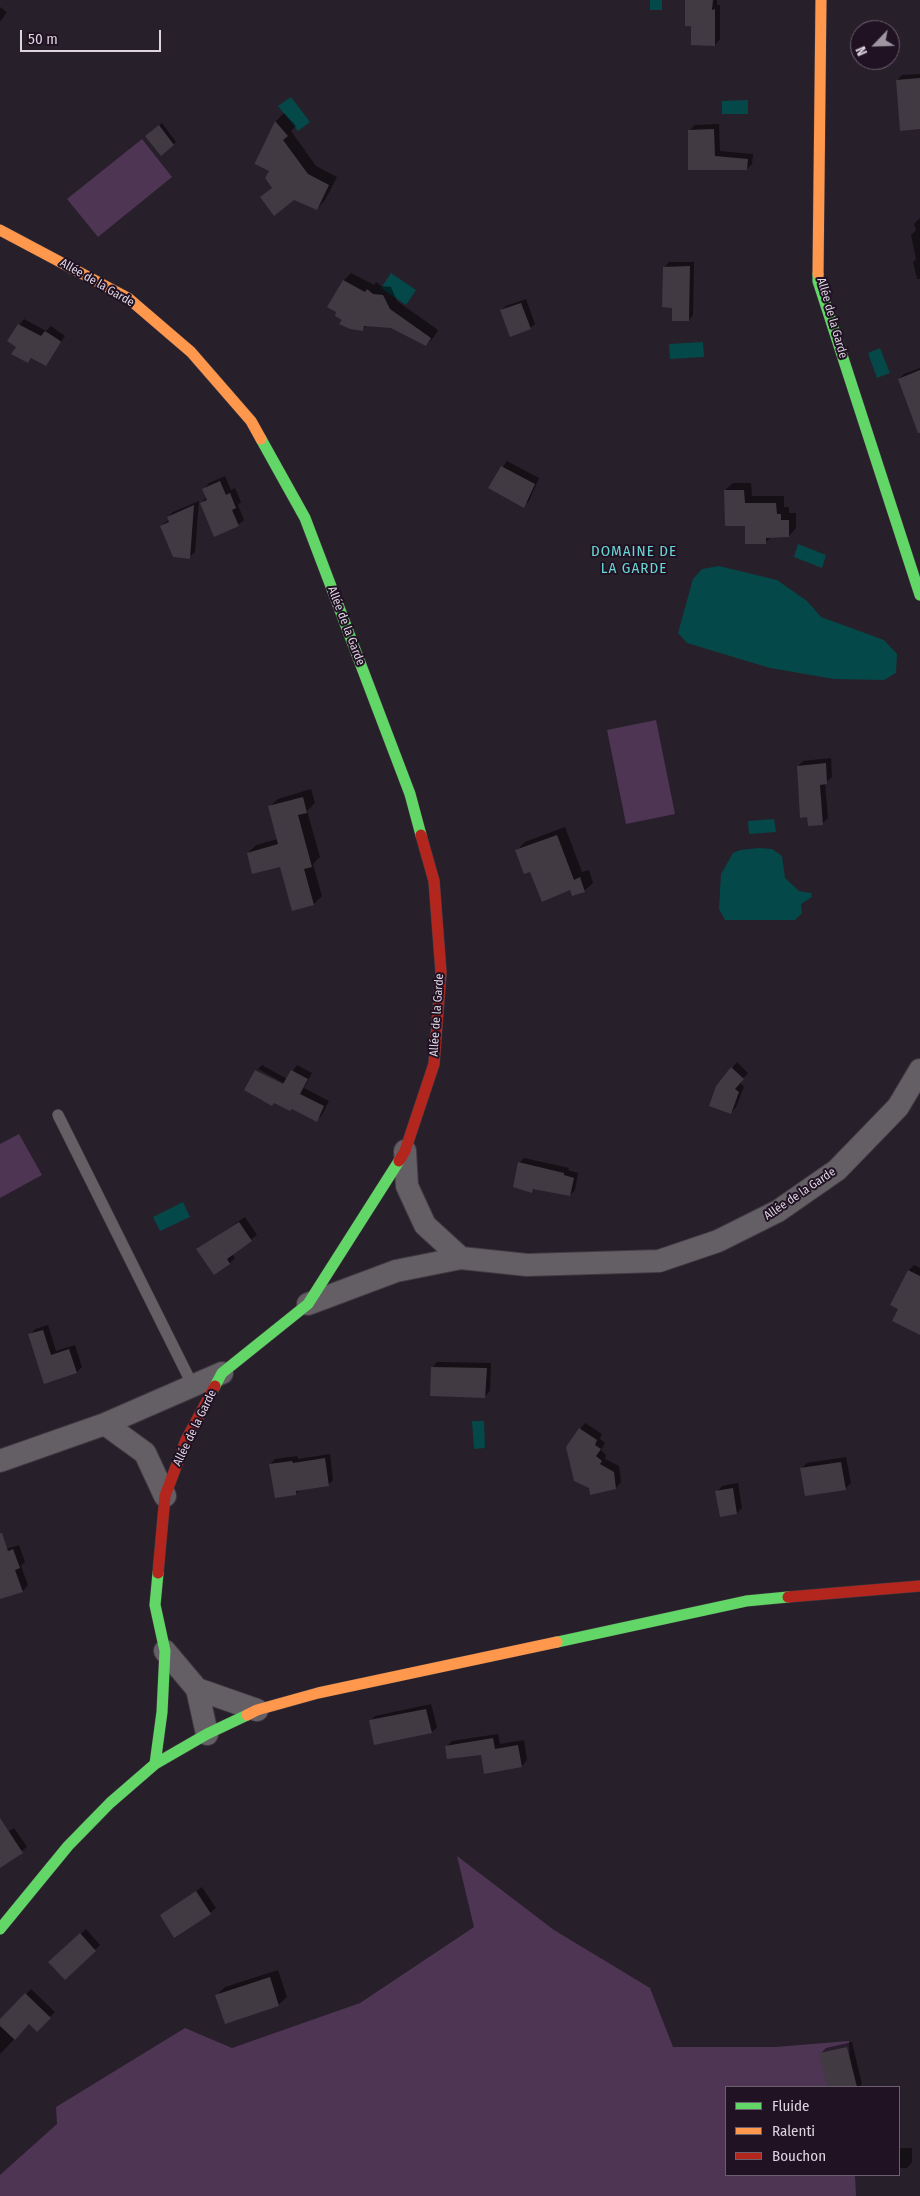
<!DOCTYPE html>
<meta charset="utf-8">
<style>
body{margin:0}
#map{position:relative;width:920px;height:2196px;overflow:hidden;background:#271f29;font-family:"Fira Sans Condensed",sans-serif}
canvas{display:block}
.legend{position:absolute;left:725px;top:2086px;width:175px;height:90px;box-sizing:border-box;background:#201223;border:1px solid #6c606f;margin:0;padding:6px 9px;list-style:none;font-size:15px;color:#ded4e1}
.legend li{display:flex;align-items:center;gap:10px;height:25px}
.legend b{width:25px;border:1px solid #6c606f}
.north{position:absolute;left:850px;top:20px;width:50px;height:50px;box-sizing:border-box;background:#201223;border:1px solid #6c606f;border-radius:50%;rotate:246deg;font-size:14px;font-weight:700;line-height:20px;text-align:center;color:#ded4e1}
.north::after{content:'';display:block;margin:auto;width:18px;height:22px;background:#9e95a1;clip-path:polygon(50% 0,100% 100%,50% 72%,0 100%)}
.scale{position:absolute;left:20px;top:30px;width:141px;height:22px;box-sizing:border-box;border:2px solid #ded4e1;border-top:0;padding-left:6px;font-size:15px;line-height:18px;white-space:nowrap;color:#ded4e1;-webkit-text-stroke:4px #201223;paint-order:stroke}
</style>
<div id="map">
<canvas width="920" height="2196"></canvas>
<ul class="legend">
<li><b style="height:6px;background:#63d668"></b>Fluide</li>
<li><b style="height:6px;background:#ff974d"></b>Ralenti</li>
<li><b style="height:6px;background:#b3261e"></b>Bouchon</li>
</ul>
<div class="north">N</div>
<div class="scale">50 m</div>
</div>
<script>
const c = document.querySelector('canvas').getContext('2d');
c.lineJoin = 'round';
function fillPath(path, color) { c.fillStyle = color; c.fill(path, 'evenodd'); }
const toPath = rows => new Path2D(rows.map(r => 'M' + r).join(''));
function strokePath(path, color, width, dash) { c.strokeStyle = color; c.lineWidth = width; c.lineCap = dash ? 'butt' : 'round'; c.setLineDash(dash || []); c.stroke(path); }
function write(font, color, halo, rows, align = 'center') {
  c.font = font + ' "Fira Sans Condensed",sans-serif'; c.lineWidth = 4; c.setLineDash([]); c.textBaseline = 'middle'; c.strokeStyle = halo; c.fillStyle = color; for (const [text, x, y, turn = 0] of rows) {
    c.save(); c.translate(x, y); c.rotate((+turn || 0) * Math.PI / 180); c.textAlign = isNaN(turn) ? turn : align; if (halo) c.strokeText(text, 0, 0); c.fillText(text, 0, 0); c.restore();
  }
}
fillPath(toPath([
 [142,139,172,177,98,237,67,199],
 [656,720,675,814,626,824,607,730],
 [19,1134,42,1175,0,1198,0,1144],
 [457,1856,554,1930,650,1988,673,2047,775,2047,849,2041,851,2087,726,2087,726,2175,855,2175,856,2196,0,2196,0,2175,57,2124,56,2107,185,2028,232,2048,360,2003,474,1927]
]), '#4e3554');
fillPath(toPath([
 [650,0,662,0,662,10,650,10],
 [291,97,310,122,298,131,278,106],
 [748,100,748,114,722,114,722,101],
 [391,273,416,290,406,305,381,288],
 [703,342,704,357,670,359,669,344],
 [880,348,890,373,877,378,868,353],
 [798,544,826,555,822,568,794,557],
 [719,566,777,580,807,601,821,617,884,640,897,654,896,673,884,680,834,679,770,668,687,643,678,633,693,579,702,569],
 [774,819,776,832,749,834,748,821],
 [759,848,772,849,782,856,785,878,799,891,811,893,812,897,801,904,802,913,795,920,725,920,719,909,721,874,733,853,740,850],
 [183,1202,190,1217,160,1231,153,1217],
 [472,1421,484,1421,485,1448,474,1449]
]), '#054849');
fillPath(toPath([
 [687,0,717,0,717,5,720,5,720,39,715,45,692,25],
 [0,7,7,12,0,22],
 [920,74,920,128,897,80,902,75],
 [284,113,296,126,291,131,316,166,337,177,325,200,317,209,294,199,262,197,273,187,271,171,256,163,276,121],
 [162,123,176,142,161,154,149,133],
 [719,124,720,151,753,154,752,164,747,169,690,169,690,130,695,125],
 [920,218,920,279,917,279,913,262,916,259,911,235,916,230,914,224],
 [669,262,694,262,693,315,689,320,673,306,665,267],
 [351,273,374,285,376,282,381,286,391,287,397,301,438,330,434,337,426,345,391,326,367,325,362,330,344,320,344,280],
 [526,299,535,324,530,328,501,310,506,306],
 [24,319,46,331,51,326,65,336,46,364,33,357,28,362,17,347,19,325],
 [920,368,920,407,899,379,904,374],
 [507,461,539,478,529,501,524,506,489,487],
 [225,476,231,490,235,488,241,502,238,505,244,520,238,525,201,503,207,497,204,489,209,483],
 [733,483,751,483,752,496,784,496,784,507,789,507,789,513,796,513,796,528,789,536,771,537,765,543,725,490],
 [199,501,195,552,189,557,161,526,169,520,168,517,173,512],
 [831,758,832,777,825,783,828,818,822,824,798,766,803,761],
 [311,789,315,803,307,811,320,857,313,864,322,896,314,904,281,866,248,853,256,845,278,839,269,807,278,799],
 [565,827,582,872,589,870,593,883,584,891,570,888,531,871,517,850,525,842],
 [737,1062,748,1073,740,1082,744,1087,736,1107,731,1113,717,1086],
 [262,1065,287,1079,297,1065,312,1073,304,1088,329,1101,322,1115,316,1120,292,1108,246,1090,256,1070,288,1088,289,1086,258,1069],
 [524,1158,569,1168,568,1170,578,1173,575,1190,570,1195,535,1188,532,1191,519,1163],
 [245,1217,257,1235,232,1254,235,1258,230,1263,198,1249],
 [914,1265,920,1268,920,1329,900,1308,892,1304,909,1270],
 [48,1325,56,1351,75,1345,82,1367,77,1372,45,1382,30,1335,35,1329],
 [437,1362,491,1363,490,1391,485,1396,433,1367],
 [585,1423,602,1434,600,1439,605,1443,601,1450,606,1455,605,1459,619,1466,621,1482,616,1488,591,1494,580,1429],
 [330,1454,333,1480,328,1485,301,1489,295,1494,270,1464,275,1459,297,1456,298,1459],
 [846,1457,851,1483,846,1488,806,1495,802,1468,807,1463],
 [738,1483,742,1508,737,1513,717,1492,722,1486],
 [19,1545,25,1562,21,1566,28,1585,23,1591,0,1598,0,1551],
 [431,1704,437,1727,432,1732,370,1721,375,1716],
 [498,1734,500,1744,524,1740,527,1760,522,1766,482,1753,447,1746,452,1741],
 [14,1828,27,1847,0,1867,0,1837],
 [202,1887,216,1908,210,1913,161,1916],
 [86,1929,100,1945,65,1978,50,1962],
 [278,1970,287,1997,278,2005,217,1995,225,1987],
 [31,1989,55,2012,37,2030,30,2023,0,2054,0,2021],
 [852,2042,862,2084,859,2087,829,2087,821,2053,826,2048],
 [899,2148,912,2148,912,2162,907,2168,899,2168]
]), '#0007');
fillPath(toPath([
 [685,0,713,0,712,10,715,9,715,46,691,45,691,26,685,26],
 [920,78,920,129,900,131,896,80],
 [275,121,288,136,283,140,308,174,329,185,317,210,294,200,274,216,260,197,272,188,265,178,269,171,255,164,254,165],
 [159,125,174,145,161,156,145,136],
 [714,129,715,156,748,159,747,170,688,170,688,130],
 [690,266,689,321,672,321,672,308,662,307,663,267],
 [343,280,365,292,367,289,373,294,383,295,390,309,431,338,426,346,391,328,364,326,363,331,350,329,339,324,342,320,335,316,336,312,327,307],
 [521,303,531,329,510,337,500,310],
 [18,324,41,336,45,331,59,340,61,342,46,366,31,358,28,363,11,354,16,347,7,341],
 [920,370,920,433,918,433,898,379],
 [501,466,535,484,524,508,488,488],
 [220,481,226,495,230,493,236,508,232,510,239,526,214,537,200,503,207,500,202,489],
 [724,490,744,490,745,503,776,503,777,514,781,514,781,520,789,520,789,537,766,538,766,544,745,544,745,526,725,526],
 [194,505,190,559,173,557,160,526,169,522,167,517],
 [826,763,827,784,820,785,823,825,808,826,807,817,800,818,797,766],
 [303,797,307,813,298,815,312,867,304,869,314,905,292,911,280,867,252,874,247,853,278,844,268,806],
 [557,835,574,880,580,877,585,892,572,896,570,890,542,902,530,872,524,874,515,850],
 [731,1067,744,1079,735,1089,739,1092,731,1114,709,1106,716,1086],
 [255,1070,283,1084,291,1070,308,1079,300,1094,324,1106,317,1122,292,1109,290,1111,274,1103,272,1106,244,1090],
 [518,1162,564,1173,564,1175,574,1178,570,1196,533,1189,532,1193,513,1187],
 [239,1222,252,1241,227,1259,230,1264,214,1275,196,1249],
 [908,1270,920,1276,920,1335,892,1321,898,1309,890,1305],
 [43,1330,51,1355,69,1349,77,1373,44,1384,28,1334],
 [431,1367,487,1368,485,1398,430,1396],
 [579,1428,597,1440,595,1445,601,1449,596,1456,602,1461,600,1464,614,1472,616,1489,590,1495,589,1488,574,1481,566,1447],
 [325,1458,329,1486,296,1491,296,1495,275,1498,269,1464,292,1461,293,1463],
 [841,1462,846,1490,805,1496,800,1468],
 [733,1488,737,1514,720,1517,715,1491],
 [0,1533,2,1533,8,1551,13,1549,20,1568,15,1570,23,1592,0,1599],
 [426,1709,432,1733,374,1745,369,1720],
 [493,1738,495,1749,518,1745,522,1767,484,1774,481,1755,447,1759,445,1746],
 [0,1818,23,1853,0,1868],
 [196,1891,211,1914,174,1938,160,1915],
 [80,1933,96,1951,65,1980,48,1962],
 [270,1977,279,2006,225,2024,215,1995],
 [25,1993,51,2018,37,2032,29,2024,15,2040,0,2026,0,2019],
 [847,2047,857,2087,827,2087,819,2053]
]), '#413a43');
const lane = toPath([
 [58,1115,193,1386]
]);
const street = toPath([
 [461,1258,527,1265,659,1261,718,1241,778,1211,837,1170,898,1107,920,1070],
 [308,1304,396,1271,461,1258,425,1225,407,1186,405,1151],
 [105,1424,145,1453,165,1496],
 [0,1461,105,1424,222,1373],
 [165,1651,197,1689,257,1710],
 [197,1689,207,1734]
]);
const fast = toPath([
 [818,274,818,281,920,595],
 [261,439,305,518,410,794,421,835],
 [215,1386,222,1373,308,1304,399,1161],
 [557,1642,746,1601,788,1597],
 [155,1764,162,1712,165,1651,155,1605,158,1573],
 [0,1929,68,1846,110,1803,155,1764,207,1734,247,1715]
]);
const slow = toPath([
 [0,230,128,298,191,352,251,421,261,439],
 [818,274,821,0],
 [247,1715,257,1710,318,1693,557,1642]
]);
const jam = toPath([
 [399,1161,405,1151,434,1064,441,972,434,881,421,835],
 [158,1573,165,1496,186,1440,215,1386],
 [788,1597,920,1586]
]);
strokePath(lane, '#413a43', 12);
strokePath(street, '#413a43', 24);
strokePath(fast, '#413a43', 12);
strokePath(slow, '#413a43', 12);
strokePath(jam, '#413a43', 12);
strokePath(lane, '#645e65', 11);
strokePath(street, '#645e65', 22);
strokePath(fast, '#63d668', 11);
strokePath(slow, '#ff974d', 11);
strokePath(jam, '#b3261e', 11);
write('12px', '#ded4e1', '#201223', [
 ["Allée de la Garde",97,283,30],
 ["Allée de la Garde",832,318,74],
 ["Allée de la Garde",346,626,69],
 ["Allée de la Garde",437,1015,-86],
 ["Allée de la Garde",800,1194,-34],
 ["Allée de la Garde",195,1428,-64]
]);
c.letterSpacing = '1px';
write('15px', '#6ad6d4', '#201223', [
 ["DOMAINE DE",634,552],
 ["LA GARDE",634,569]
]);
c.letterSpacing = '0px';
</script>
